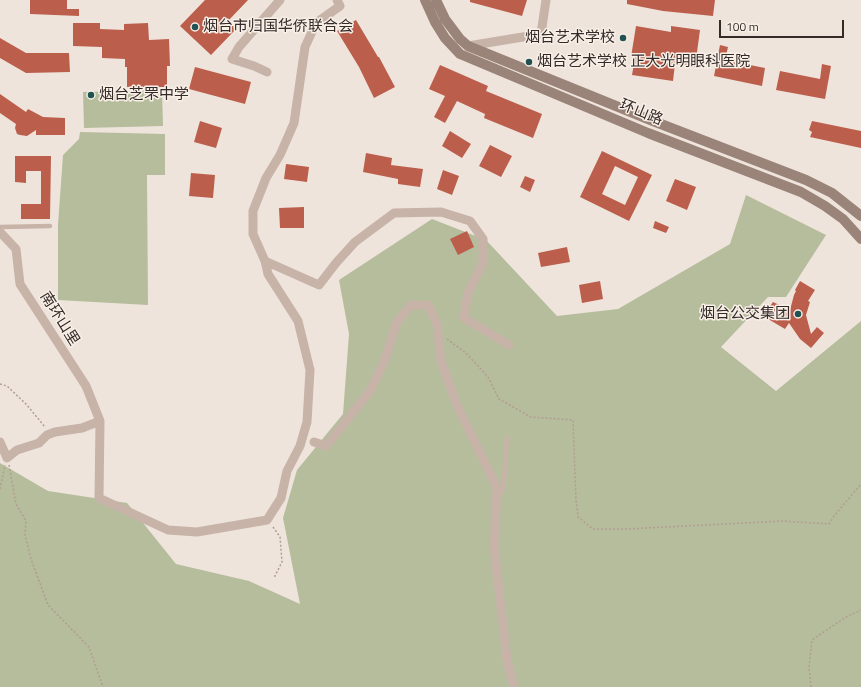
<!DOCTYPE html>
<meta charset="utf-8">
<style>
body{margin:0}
#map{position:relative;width:861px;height:687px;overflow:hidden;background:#efe4db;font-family:"Titillium Web",sans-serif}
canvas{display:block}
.scale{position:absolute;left:719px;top:20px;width:125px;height:18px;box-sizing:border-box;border:2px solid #342a28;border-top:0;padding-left:5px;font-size:12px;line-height:14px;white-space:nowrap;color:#342a28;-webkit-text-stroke:3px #f8efe7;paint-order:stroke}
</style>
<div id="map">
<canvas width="861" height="687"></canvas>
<div class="scale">100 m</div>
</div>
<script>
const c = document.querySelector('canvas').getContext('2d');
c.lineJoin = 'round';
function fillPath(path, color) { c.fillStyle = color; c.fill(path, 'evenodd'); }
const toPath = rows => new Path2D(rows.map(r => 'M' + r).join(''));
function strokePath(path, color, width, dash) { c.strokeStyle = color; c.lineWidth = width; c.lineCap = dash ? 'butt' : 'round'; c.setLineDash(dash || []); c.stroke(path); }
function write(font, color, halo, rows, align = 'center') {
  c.font = font + ' "Titillium Web","Noto Sans SC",sans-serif'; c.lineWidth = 3; c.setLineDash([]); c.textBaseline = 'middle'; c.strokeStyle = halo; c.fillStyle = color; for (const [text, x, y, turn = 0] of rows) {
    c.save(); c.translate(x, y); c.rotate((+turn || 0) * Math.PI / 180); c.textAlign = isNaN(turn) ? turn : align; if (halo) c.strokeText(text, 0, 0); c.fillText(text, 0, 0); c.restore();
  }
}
fillPath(toPath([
 [162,90,163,126,84,128,83,92],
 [80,132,165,134,165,175,147,175,148,305,58,300,58,225,63,155,79,139],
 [746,195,826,235,786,297,768,297,721,347,776,391,861,321,861,687,0,687,0,463,48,491,127,503,176,564,249,581,300,604,283,518,297,470,343,414,349,334,339,280,432,219,486,240,557,316,618,309,730,244]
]), '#b5bd9c');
fillPath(toPath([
 [30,0,67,0,67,9,79,9,79,16,30,14],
 [205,0,248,0,228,21,236,29,211,55,180,26],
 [470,0,527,0,522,16,470,2],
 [627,0,715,0,713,16,663,11,627,4],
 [356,20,378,57,379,57,395,87,374,98,359,67,337,31],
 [73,23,100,23,100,29,124,30,124,24,148,23,149,40,169,39,170,66,167,66,167,87,127,87,127,67,125,67,125,59,102,58,102,47,73,46],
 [636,26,671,32,671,26,700,30,695,67,675,64,673,81,632,75,635,58,631,57],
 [0,38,26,53,69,53,70,72,26,73,0,58],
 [720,45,728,47,725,60,765,68,762,86,714,76],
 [822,64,831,66,825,99,776,90,780,71,820,79],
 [440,65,488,86,486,91,542,114,533,138,484,118,485,114,457,101,445,123,434,117,445,96,429,89],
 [195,67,251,82,245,104,189,89],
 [0,94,26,112,28,109,43,117,65,118,65,135,36,135,36,130,27,136,20,135,17,134,15,128,16,124,0,113],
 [200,121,222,128,216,148,194,142],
 [812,121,861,131,861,148,810,137,812,132,809,130],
 [450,131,471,144,462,158,442,146],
 [490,145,512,156,501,177,479,166],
 [602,151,652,175,629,221,580,197],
 [615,166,638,177,625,205,602,194],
 [366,153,392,158,391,165,423,169,420,187,398,184,398,179,363,172],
 [15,156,51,156,50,219,21,219,21,204,41,204,41,171,26,171,26,183,15,182],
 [286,164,309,167,307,182,284,179],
 [443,170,459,176,452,195,437,189],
 [191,173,215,175,213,198,189,196],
 [525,176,535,180,530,192,520,187],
 [675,179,696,187,687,210,666,201],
 [304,207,304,228,280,228,279,208],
 [655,221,669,227,666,233,653,228],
 [467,231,474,247,458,255,450,239],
 [567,247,570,262,541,267,538,253],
 [600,281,603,299,582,303,579,285],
 [800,281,815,290,808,301,810,302,806,315,811,334,817,327,824,333,811,348,800,339,789,323,785,329,763,316,773,302,790,310,794,295,796,291,795,290]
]), '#bc5e4c');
strokePath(toPath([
 [447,339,467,354,488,377,499,399,531,417,573,420,576,500,578,517,593,529,627,529,783,521,829,524,834,516,861,484],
 [0,384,7,386,26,404,45,427],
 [9,465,16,504,26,521,25,535,31,559,48,605,89,647,103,687],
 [0,489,5,465],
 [273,527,280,537,282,562,274,578],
 [811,687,809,667,812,640,846,617,861,610]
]), '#b29d92', 1.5, [2, 2]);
strokePath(toPath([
 [0,227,50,226],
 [497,495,502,492,504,483,507,438]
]), '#c7b3a8', 4.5);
strokePath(toPath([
 [468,46,541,34,546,0],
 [267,72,254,66,232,59,239,47,280,0],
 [0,232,16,249,20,284,86,386,100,421,99,498,168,530,197,532,267,520,281,498,287,471,300,446,307,422,310,370,298,321,268,274,265,261,253,234,253,211,266,178,280,155,294,123,305,47,316,23,340,6,337,0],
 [265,261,319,285,336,263,355,242,394,213,441,212,470,221,483,239,483,263,468,293,464,318,509,345],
 [0,442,7,458,17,450,39,443,47,435,55,432,82,428,100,421],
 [314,442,326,446,370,391,384,362,397,322,411,305,428,305,437,324,441,361,456,403,497,488,494,546,507,660,514,687]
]), '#c7b3a8', 9);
strokePath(toPath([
 [425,0,435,22,445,38,460,54,648,133,801,192,825,206,843,219,861,239],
 [436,0,445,19,460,39,468,46,653,121,806,180,832,193,861,216]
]), '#9a8379', 10);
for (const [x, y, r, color] of [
 [195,27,4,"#205251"],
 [623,38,4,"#205251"],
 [529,62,4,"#205251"],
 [91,95,4,"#205251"],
 [798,314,4,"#205251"]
]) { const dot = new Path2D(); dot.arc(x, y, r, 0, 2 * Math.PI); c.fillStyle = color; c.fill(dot); strokePath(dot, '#f8efe7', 1.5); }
write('15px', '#342a28', '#f8efe7', [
 ["烟台市归国华侨联合会",203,27],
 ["烟台艺术学校",615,38,"right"],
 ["烟台艺术学校 正大光明眼科医院",537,62],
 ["烟台芝罘中学",99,95],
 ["烟台公交集团",790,314,"right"]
], 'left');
write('15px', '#342a28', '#f8efe7', [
 ["环山路",641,113,22],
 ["南环山里",59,319,58]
]);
</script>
